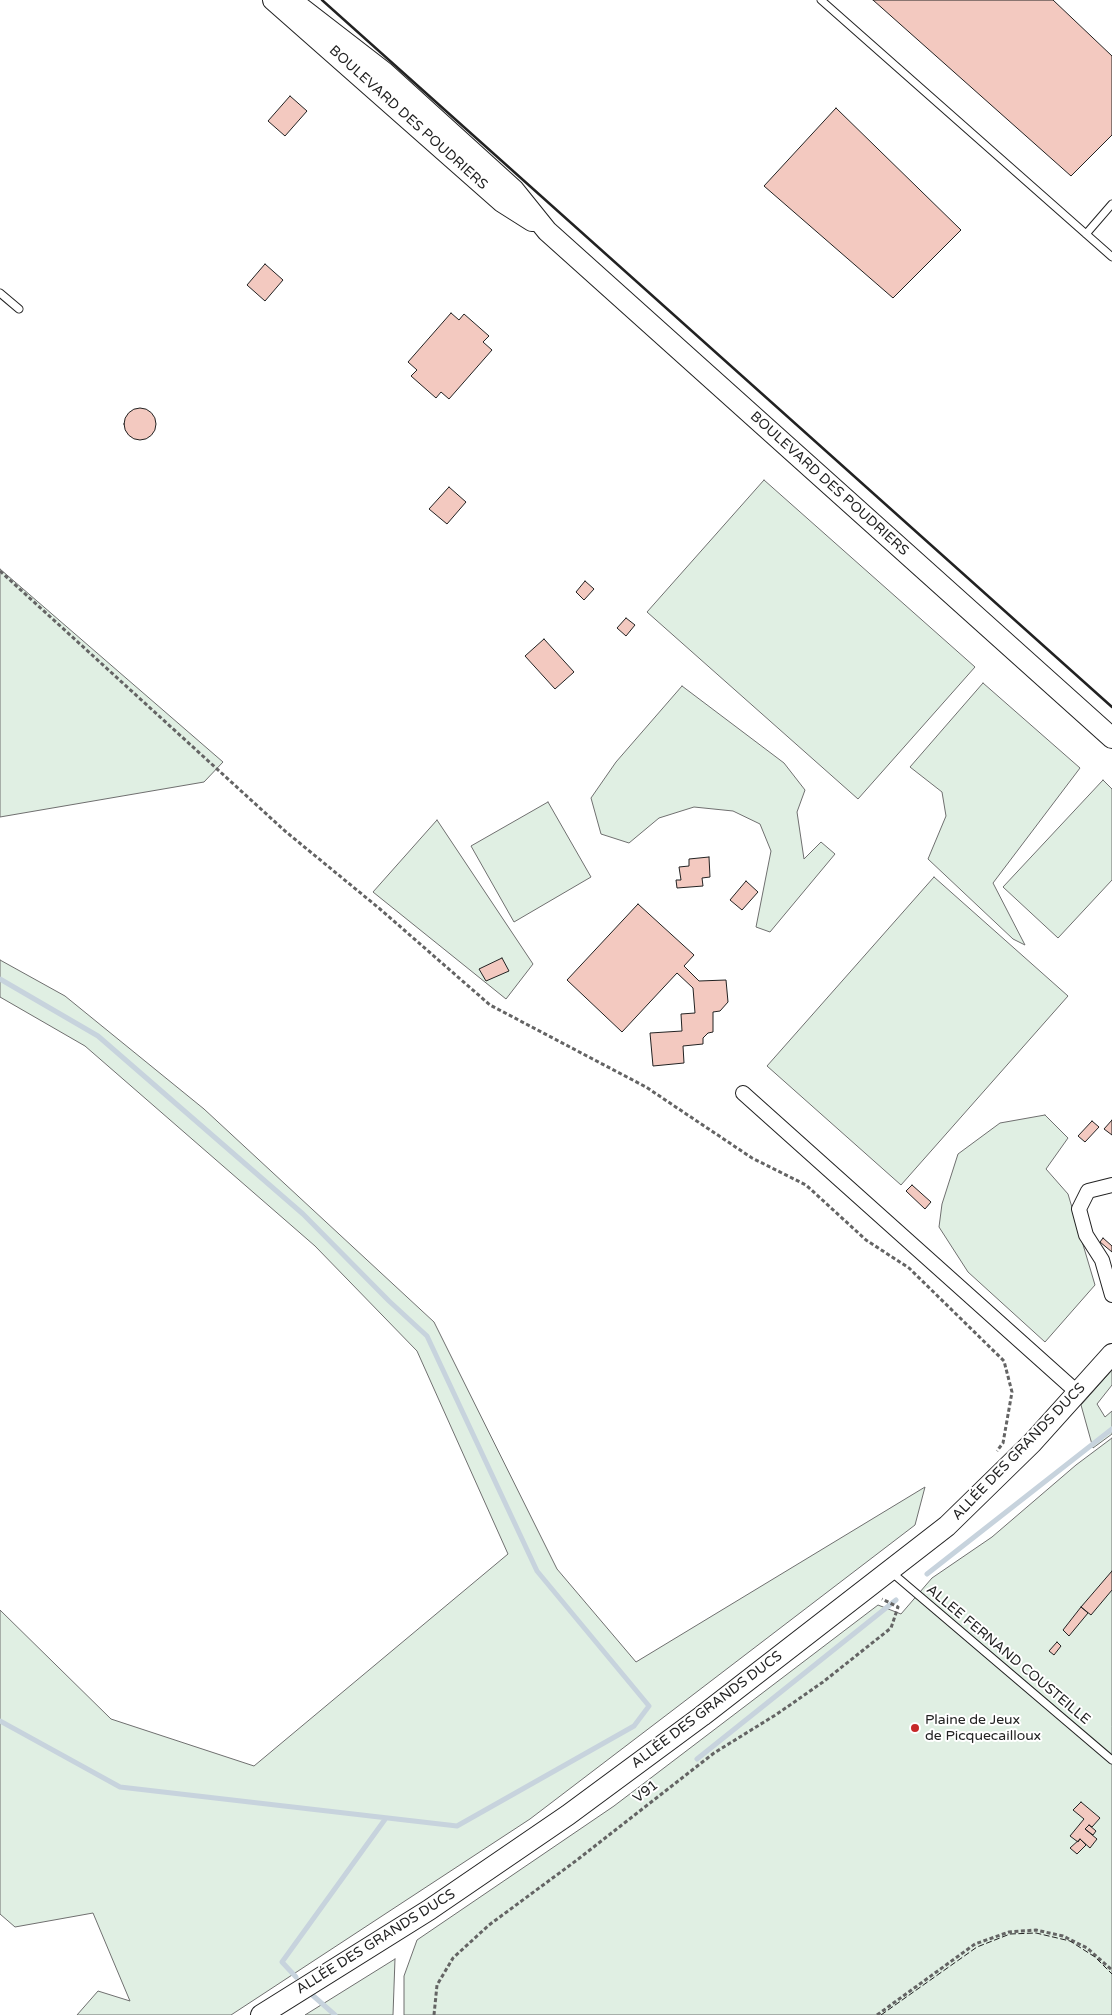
<!DOCTYPE html>
<meta charset="utf-8">
<style>
body{margin:0}
canvas{display:block;background:#fff}
</style>
<canvas width="1112" height="2015"></canvas>
<script>
const g = document.querySelector('canvas').getContext('2d');
g.lineJoin = 'round';
function paint(path, color) { g.fillStyle = color; g.fill(path, 'evenodd'); }
const toPath = rows => new Path2D(rows.map(r => 'M' + r).join(''));
function strokePath(path, color, width, dash) { g.strokeStyle = color; g.lineWidth = width; g.lineCap = dash ? 'butt' : 'round'; g.setLineDash(dash || []); g.stroke(path); }
function label(font, color, halo, rows, align = 'center') {
  g.font = font + ' "Varela Round",sans-serif'; g.lineWidth = 4; g.setLineDash([]); g.textBaseline = 'middle'; g.strokeStyle = halo; g.fillStyle = color; for (const [text, x, y, turn = 0] of rows) {
    g.save(); g.translate(x, y); g.rotate((+turn || 0) * Math.PI / 180); g.textAlign = isNaN(turn) ? turn : align; if (halo) g.strokeText(text, 0, 0); g.fillText(text, 0, 0); g.restore();
  }
}
const green = toPath([
 [764,480,975,667,858,799,647,612,764,480],
 [0,569,223,762,204,782,0,817,0,569],
 [983,683,1080,768,993,883,1025,945,1013,939,928,859,946,816,942,792,910,767,983,683],
 [682,686,784,763,805,790,797,812,804,859,821,842,835,854,770,932,756,927,771,851,760,824,733,811,694,807,659,818,629,843,601,834,591,798,616,762,682,686],
 [1103,780,1112,789,1112,880,1058,938,1003,887,1103,780],
 [548,802,591,877,514,922,471,846,548,802],
 [437,820,533,964,506,999,373,892,437,820],
 [934,877,1068,996,901,1185,767,1066,934,877],
 [0,960,65,996,204,1109,434,1322,557,1569,636,1662,925,1487,915,1525,677,1707,530,1819,231,2015,77,2015,98,1991,130,2001,93,1913,15,1927,0,1914,0,1610,111,1719,254,1766,508,1554,417,1351,315,1246,85,1046,0,997,0,960],
 [1045,1115,1068,1138,1046,1169,1068,1194,1095,1285,1045,1342,968,1272,939,1227,942,1204,958,1154,1000,1123,1045,1115],
 [1112,1370,1112,1385,1097,1404,1105,1417,1112,1411,1112,1434,1093,1448,1081,1405,1112,1370],
 [1112,1438,1112,2015,404,2015,404,1976,417,1940,614,1806,878,1605,901,1614,932,1578,992,1537,1076,1465,1112,1438],
 [395,1959,393,2015,305,2015,395,1959]
]);
const stream = toPath([
 [0,979,98,1036,303,1214,389,1301,427,1336,537,1571,649,1706,634,1726,457,1826,120,1787,0,1721],
 [927,1574,1112,1429],
 [697,1759,896,1600],
 [296,1977,282,1962,386,1818],
 [310,1993,335,2015]
]);
const building = toPath([
 [873,0,1053,0,1112,56,1112,135,1071,176,873,0],
 [290,96,307,111,285,136,268,121,290,96],
 [836,108,961,230,893,298,764,186,836,108],
 [265,264,283,280,265,301,247,285,265,264],
 [451,313,459,320,464,314,489,336,483,342,492,350,449,399,441,392,436,398,411,376,417,370,408,362,451,313],
 '124 424a16 16 0 1 1 32 0a16 16 0 1 1-32 0Z',
 [449,487,466,502,447,524,429,509,449,487],
 [585,581,594,589,584,600,576,592,585,581],
 [626,618,635,625,626,636,617,628,626,618],
 [544,639,574,672,555,689,525,656,544,639],
 [709,857,710,877,702,878,703,886,677,888,676,880,681,880,679,867,689,866,689,859,709,857],
 [746,881,758,892,742,910,730,900,746,881],
 [638,904,694,955,684,966,699,981,726,980,728,1002,720,1011,713,1012,713,1032,708,1033,703,1038,703,1044,683,1046,684,1063,653,1066,650,1033,682,1031,681,1014,695,1013,693,988,677,973,622,1032,567,980,638,904],
 [502,958,509,971,486,981,479,969,502,958],
 [1112,1120,1112,1135,1104,1129,1112,1120],
 [1092,1121,1099,1127,1085,1142,1078,1136,1092,1121],
 [912,1185,931,1202,925,1209,906,1191,912,1185],
 [1103,1238,1112,1246,1112,1252,1100,1242,1103,1238],
 [1112,1571,1112,1590,1091,1615,1081,1607,1112,1571],
 [1081,1607,1088,1613,1069,1636,1063,1630,1081,1607],
 [1057,1642,1061,1646,1054,1655,1049,1651,1057,1642],
 [1081,1802,1100,1818,1092,1827,1089,1825,1085,1829,1097,1839,1090,1848,1080,1839,1078,1842,1070,1836,1084,1819,1073,1810,1081,1802],
 [1089,1825,1096,1831,1093,1835,1085,1829,1089,1825],
 [1080,1839,1086,1845,1077,1854,1070,1848,1080,1839]
]);
const path = toPath([
 [0,571,285,831,380,909,490,1005,646,1087,752,1158,806,1185,866,1240,909,1268,1004,1361,1012,1392,1003,1443,997,1451],
 [434,2015,437,1985,453,1958,489,1925,577,1860,714,1753,777,1714,823,1682,891,1628,898,1607,882,1599],
 [877,2015,975,1944,1009,1932,1036,1930,1063,1936,1087,1948,1112,1970]
]);
const service = toPath([
 [821,0,1112,257],
 [1086,234,1112,204],
 [0,293,19,309],
 [890,1571,1112,1760]
]);
const minor = toPath([
 [743,1093,1078,1393],
 [1112,1185,1088,1191,1079,1209,1086,1235,1102,1260,1112,1295]
]);
const secondary = toPath([
 [273,0,502,202,532,221],
 [291,0,384,72,514,190,547,231,1112,738],
 [261,2015,429,1910,568,1815,702,1716,947,1526,1032,1443,1112,1354]
]);
const fence = toPath([
 [881,2015,977,1947,1010,1934,1036,1933,1070,1941,1095,1957,1112,1974]
]);
const wall = toPath([
 [322,0,1112,707]
]);
const markers = [
 [915,1728,5,"#c62828"]
];
const streetNames = [
 ["BOULEVARD DES POUDRIERS",408,118,42],
 ["BOULEVARD DES POUDRIERS",829,484,42],
 ["ALLÉE DES GRANDS DUCS",1019,1452,-46],
 ["ALLEE FERNAND COUSTEILLE",1008,1655,40],
 ["ALLÉE DES GRANDS DUCS",707,1710,-37],
 ["V91",646,1792,-38],
 ["ALLÉE DES GRANDS DUCS",376,1942,-32]
];
const poiNames = [
 ["Plaine de Jeux",925,1720],
 ["de Picquecailloux",925,1736]
];
paint(green, '#e0efe3');
strokePath(green, '#6f6f6f', 1);
strokePath(stream, '#c7d3dd', 5);
paint(building, '#f3c9c0');
strokePath(building, '#222', 1);
strokePath(service, '#222', 9);
strokePath(minor, '#222', 16);
strokePath(secondary, '#222', 22);
strokePath(path, '#646464', 3, [4, 2.5]);
strokePath(service, '#fff', 7);
strokePath(minor, '#fff', 14);
strokePath(secondary, '#fff', 20);
strokePath(fence, '#222', 1, [6, 2.5]);
strokePath(wall, '#222', 2.5);
for (const [x, y, r, color] of markers) { const dot = new Path2D(); dot.arc(x, y, r, 0, 2 * Math.PI); g.fillStyle = color; g.fill(dot); strokePath(dot, '#fff', 2); }
label('14px', '#222', '#fff', streetNames);
label('14px', '#222', '#fff', poiNames, 'left');
</script>
